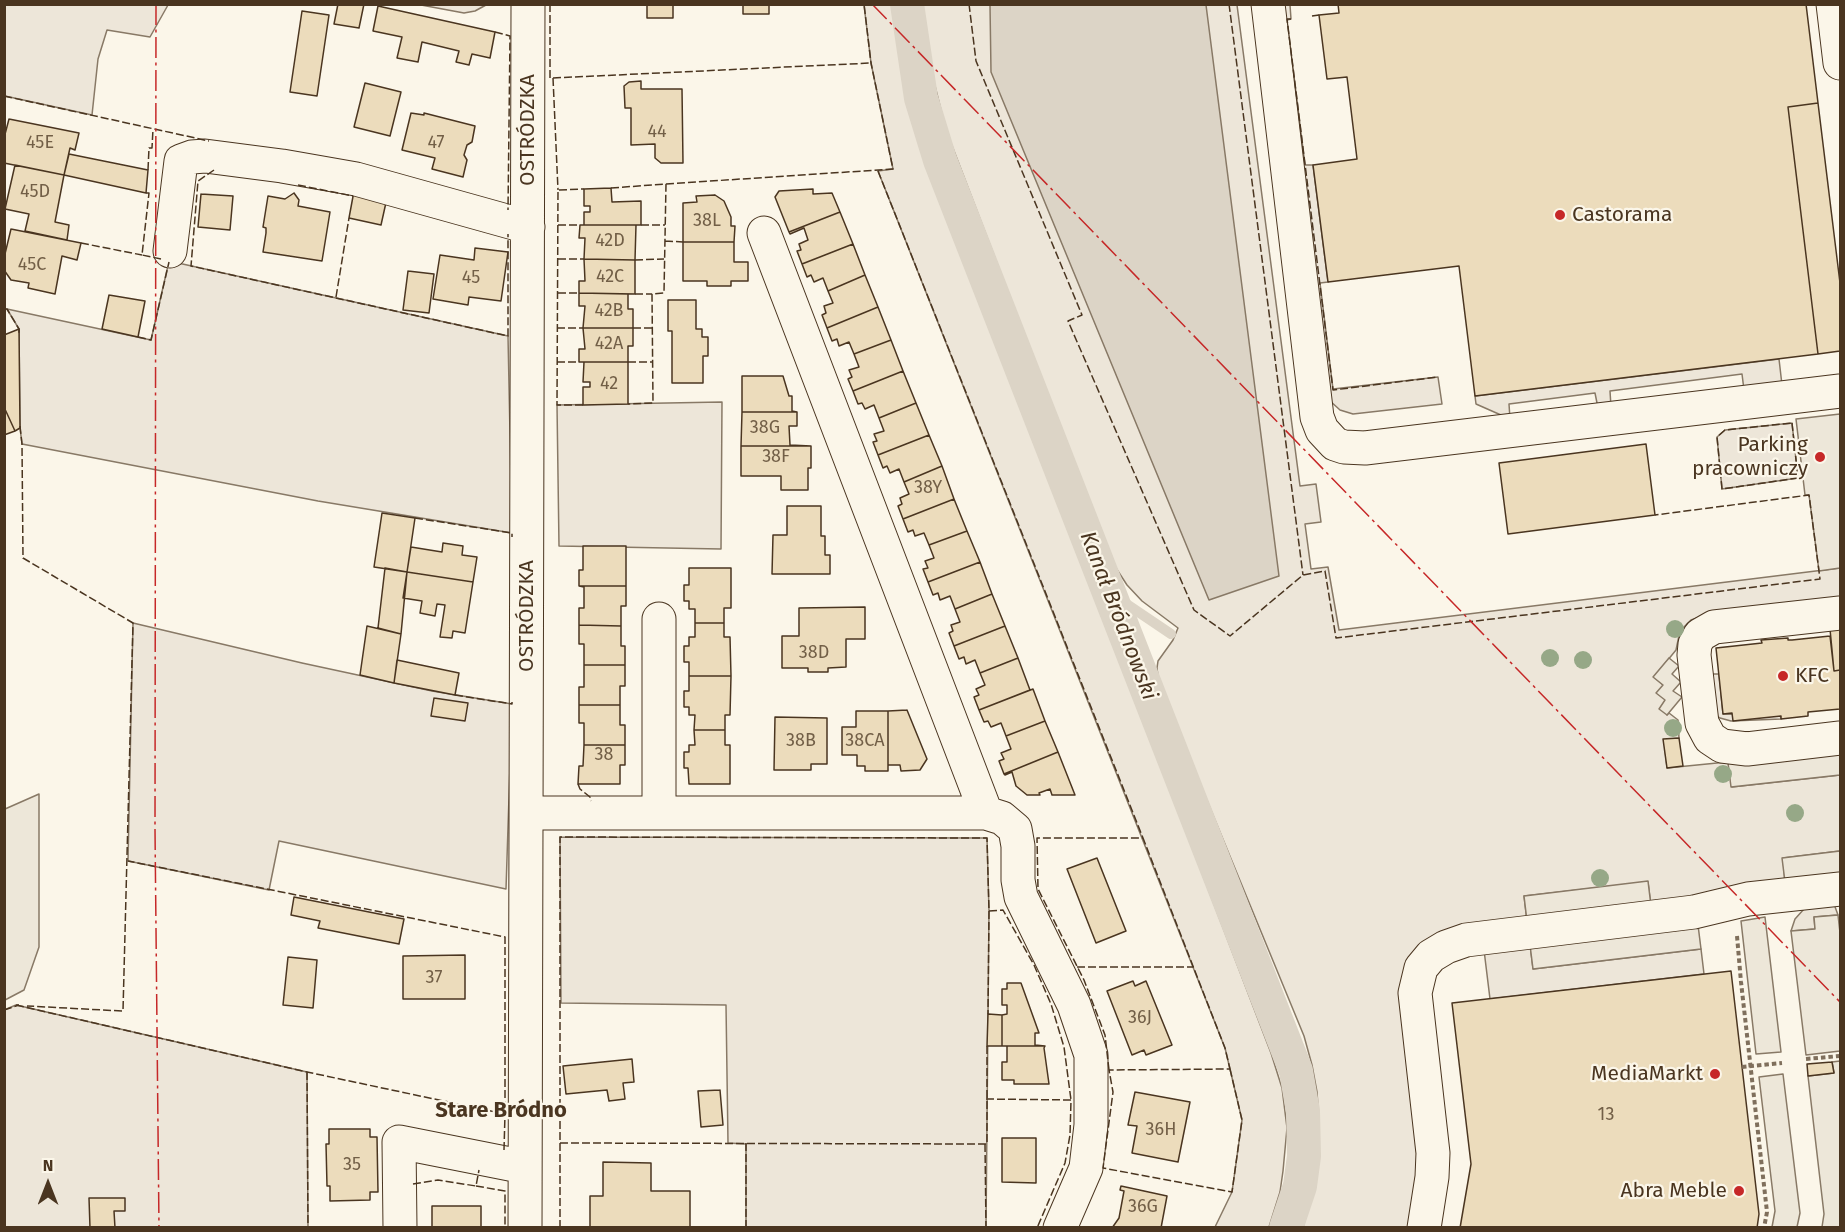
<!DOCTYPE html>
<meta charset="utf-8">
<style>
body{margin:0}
#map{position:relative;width:1845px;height:1232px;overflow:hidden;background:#fbf6e9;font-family:"Fira Sans",sans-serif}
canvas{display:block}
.frame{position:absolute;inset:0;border:6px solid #4a3520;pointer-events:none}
.north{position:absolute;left:18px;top:1154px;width:60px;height:60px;-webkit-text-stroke:4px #fbf6e9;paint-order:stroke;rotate:0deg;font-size:16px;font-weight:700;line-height:24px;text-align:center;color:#4a3520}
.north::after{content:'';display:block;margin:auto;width:21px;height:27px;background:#4a3520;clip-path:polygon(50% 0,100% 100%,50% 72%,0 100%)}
</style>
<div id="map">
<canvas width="1845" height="1232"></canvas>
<div class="frame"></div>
<div class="north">N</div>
</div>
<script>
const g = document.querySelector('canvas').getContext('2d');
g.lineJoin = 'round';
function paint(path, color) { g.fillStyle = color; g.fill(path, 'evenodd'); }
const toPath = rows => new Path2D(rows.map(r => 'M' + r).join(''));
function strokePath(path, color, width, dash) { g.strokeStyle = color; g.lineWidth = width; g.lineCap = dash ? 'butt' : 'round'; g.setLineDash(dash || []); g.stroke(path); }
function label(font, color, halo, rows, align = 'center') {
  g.font = font + ' "Fira Sans",sans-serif'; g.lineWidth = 4.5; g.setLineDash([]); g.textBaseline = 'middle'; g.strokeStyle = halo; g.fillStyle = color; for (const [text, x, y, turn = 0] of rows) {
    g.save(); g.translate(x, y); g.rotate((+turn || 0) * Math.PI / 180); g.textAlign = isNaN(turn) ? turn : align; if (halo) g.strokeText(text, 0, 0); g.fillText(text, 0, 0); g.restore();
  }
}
const green = toPath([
 [5,4,168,4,168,5,150,37,107,30,98,59,92,115,5,96,5,4],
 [421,5,486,5,475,11,464,13,421,5],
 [864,5,897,5,914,109,930,162,1271,1053,1282,1088,1287,1128,1283,1171,1280,1192,1269,1227,1215,1227,1232,1192,1242,1120,1225,1048,878,171,893,169,871,63,864,5],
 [920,5,1237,5,1300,486,1316,484,1321,522,1305,524,1311,569,1328,567,1339,630,1840,568,1840,601,1706,615,1691,620,1680,631,1676,650,1654,677,1663,685,1667,715,1669,713,1678,720,1679,738,1664,740,1667,768,1727,762,1729,764,1732,787,1840,775,1840,851,1783,858,1785,882,1651,906,1648,882,1524,896,1527,921,1430,942,1420,1154,1411,1227,1303,1227,1314,1189,1318,1156,1319,1122,1317,1092,1312,1065,1304,1036,1159,684,1157,668,1158,661,1173,640,1178,628,1142,601,1127,585,1114,565,1104,543,946,130,928,58,920,5],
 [1276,5,1290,5,1291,19,1287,20,1305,165,1313,165,1328,282,1320,283,1333,389,1438,377,1442,404,1353,414,1340,410,1329,400,1276,5],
 [169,261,508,336,512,533,318,501,22,444,20,428,19,329,7,309,151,340,169,261],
 [1779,359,1782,385,1744,390,1742,374,1610,391,1611,407,1598,408,1595,393,1509,404,1510,419,1476,404,1475,396,1779,359],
 [722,402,721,549,559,546,557,405,722,402],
 [1792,423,1798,478,1722,489,1717,437,1725,430,1792,423],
 [133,623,302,663,432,691,512,704,506,889,279,841,269,890,128,861,133,623],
 [1710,674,1719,674,1723,714,1781,716,1781,719,1731,721,1720,718,1717,716,1710,674],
 [560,837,987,838,989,911,986,1227,746,1227,746,1144,728,1143,726,1005,561,1003,560,837],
 [1834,904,1838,915,1814,917,1815,929,1791,931,1795,919,1804,909,1834,904],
 [1530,944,1533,969,1701,949,1704,974,1490,999,1484,950,1530,944],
 [16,1005,307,1072,308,1227,5,1227,4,1010,16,1005]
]);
const parking = toPath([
 [1840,414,1840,568,1819,571,1809,495,1805,495,1796,419,1840,414],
 [1669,658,1679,666,1672,674,1681,682,1673,691,1682,697,1667,715,1659,709,1665,700,1656,693,1663,685,1653,677,1669,658],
 [1840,750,1840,775,1731,787,1728,763,1840,750],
 [39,794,39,947,24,990,5,1000,5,809,39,794],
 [1840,851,1840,876,1785,882,1782,858,1840,851],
 [1648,881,1651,906,1527,921,1524,896,1648,881],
 [1838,915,1840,933,1840,1051,1806,1055,1791,931,1815,929,1814,917,1838,915],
 [1765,917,1781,1052,1756,1054,1741,921,1765,917],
 [1698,925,1701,949,1533,969,1530,945,1698,925],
 [1840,1061,1840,1227,1822,1227,1824,1214,1808,1076,1834,1073,1832,1062,1840,1061],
 [1783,1074,1800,1213,1797,1227,1772,1227,1775,1211,1759,1077,1783,1074]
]);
const water = toPath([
 [990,5,1206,5,1279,576,1209,600,991,72,990,5]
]);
const stream = toPath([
 [1102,574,1114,592,1128,605,1171,634]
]);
const canal = toPath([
 [907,4,921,98,940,160,1296,1071,1303,1111,1304,1156,1300,1186,1286,1228]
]);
const building = toPath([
 [338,4,364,4,359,28,334,24,338,4],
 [647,4,673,4,673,18,647,18,647,4],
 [743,4,769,4,769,14,743,14,743,4],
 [1338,4,1806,4,1818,103,1788,107,1818,354,1475,396,1459,266,1328,282,1313,165,1357,159,1347,77,1327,79,1319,15,1339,13,1338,4],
 [378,6,495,32,490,58,472,54,469,65,456,62,459,51,422,42,418,62,397,58,402,37,373,31,378,6],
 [302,11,329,15,317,96,290,92,302,11],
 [641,81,641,89,682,89,683,163,661,163,655,158,655,144,631,145,631,108,625,108,624,86,629,82,641,81],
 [365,83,401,92,390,136,354,127,365,83],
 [1818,103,1840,283,1840,351,1818,354,1788,107,1818,103],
 [411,113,424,115,424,113,475,126,472,142,467,145,464,155,467,160,463,177,432,169,435,158,402,150,411,113],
 [9,119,79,133,75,150,70,148,64,175,4,163,4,138,9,119],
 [69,154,148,170,146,193,64,175,69,154],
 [15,165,64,175,55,222,69,225,67,240,25,231,29,214,5,209,15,165],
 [611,188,612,202,641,201,641,225,584,225,584,212,590,212,590,206,584,206,584,189,611,188],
 [813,189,813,194,832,193,840,212,789,232,775,197,779,191,813,189],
 [354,191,387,198,381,225,349,218,354,191],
 [294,193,299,200,298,206,330,212,322,261,263,252,266,233,266,228,263,227,268,196,285,199,294,193],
 [201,194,233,196,230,230,198,227,201,194],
 [715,195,724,201,731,217,731,226,735,226,734,242,683,242,683,203,697,202,696,196,715,195],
 [840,212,853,244,802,264,797,251,801,250,799,244,808,240,804,228,790,234,789,232,840,212],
 [580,225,636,225,635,260,584,259,585,238,579,238,580,225],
 [11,229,81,243,77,260,62,256,55,294,28,288,29,283,11,280,4,270,4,258,11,229],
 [683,242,734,242,734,262,748,262,748,281,731,281,731,286,707,286,707,281,683,281,683,242],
 [853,244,865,275,828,291,823,278,814,282,811,275,807,277,802,264,853,244],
 [475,248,508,252,501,301,469,297,468,305,433,299,440,255,474,260,475,248],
 [584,259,635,260,635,294,579,293,579,281,585,281,584,259],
 [408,271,434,274,429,313,403,310,408,271],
 [865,275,878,307,827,328,822,315,826,313,824,306,833,303,828,291,865,275],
 [579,293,628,294,628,309,633,309,633,328,583,328,585,306,579,306,579,293],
 [109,295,145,301,138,337,102,329,109,295],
 [668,300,696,300,696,329,702,329,702,337,708,337,708,356,703,356,703,383,672,383,672,331,668,331,668,300],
 [878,307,891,340,854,354,849,342,839,346,837,339,832,341,827,328,878,307],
 [583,328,633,328,633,346,628,346,628,362,579,362,579,349,585,349,583,328],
 [19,329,20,428,15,431,4,407,4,335,19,329],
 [891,340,903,371,853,391,848,379,852,377,849,370,859,367,854,354,891,340],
 [584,362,628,362,628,404,583,405,583,387,590,387,590,382,583,382,584,362],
 [903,371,916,403,879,418,874,405,865,409,862,403,858,404,853,391,903,371],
 [742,376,783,376,789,396,792,396,792,411,797,412,742,412,742,376],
 [916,403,929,435,878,455,873,442,877,441,874,434,884,431,879,418,916,403],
 [4,407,15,431,4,435,4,407],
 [742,412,797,412,797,426,789,426,790,445,811,446,741,446,742,412],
 [929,435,942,466,904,482,899,469,890,473,887,466,883,468,878,455,929,435],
 [1646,444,1655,515,1508,534,1499,463,1646,444],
 [741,446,811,446,811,468,808,468,808,490,781,490,781,476,741,476,741,446],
 [942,466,954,499,903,519,898,506,902,504,900,498,909,494,904,482,942,466],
 [954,499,967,531,929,545,924,533,915,536,913,530,908,532,903,519,954,499],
 [787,506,821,506,821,536,825,536,825,555,830,555,830,574,772,574,773,535,787,535,787,506],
 [382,513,415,518,407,572,374,567,382,513],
 [967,531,980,562,928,582,923,569,928,568,925,561,934,558,929,545,967,531],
 [443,543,463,546,462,555,477,557,473,582,407,572,411,547,442,552,443,543],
 [583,546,626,546,626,586,579,586,579,570,583,570,583,546],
 [980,562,992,594,955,609,950,596,940,600,938,593,933,595,928,582,980,562],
 [385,568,407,572,401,634,378,628,385,568],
 [689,568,731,568,731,608,724,608,724,623,695,623,695,609,689,609,689,601,684,601,684,585,689,585,689,568],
 [407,572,473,582,465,633,453,631,452,638,440,637,445,605,437,604,435,616,420,613,422,601,403,598,407,572],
 [579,586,626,586,626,606,621,606,621,626,579,625,579,608,584,608,584,587,579,586],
 [992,594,1005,626,954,646,949,633,953,631,951,625,960,622,955,609,992,594],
 [865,607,865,639,846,639,846,667,828,668,828,672,808,672,808,668,782,668,782,636,799,636,799,608,865,607],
 [695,623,724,623,724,637,730,637,731,676,689,676,689,662,684,662,684,646,689,646,689,637,695,637,695,623],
 [579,625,621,626,621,646,625,646,625,665,584,665,584,644,579,644,579,625],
 [367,626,401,634,394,683,360,675,367,626],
 [1005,626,1018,658,980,673,975,660,966,664,964,657,959,659,954,646,1005,626],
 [1840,628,1840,670,1834,671,1830,629,1840,628],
 [1830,636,1834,671,1840,670,1840,709,1808,712,1808,716,1781,719,1781,716,1733,721,1732,713,1723,714,1716,648,1762,643,1761,640,1788,638,1788,640,1792,640,1830,636],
 [1018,658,1030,690,979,710,974,697,979,695,976,689,985,685,980,673,1018,658],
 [397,660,459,673,455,695,394,683,397,660],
 [584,665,625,665,625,686,620,686,620,705,579,705,579,687,584,687,584,665],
 [689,676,731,676,730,715,725,715,725,730,694,730,695,715,689,715,689,707,684,707,684,691,689,691,689,676],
 [1033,689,1045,721,1006,736,1001,723,991,727,988,721,984,722,979,710,1033,689],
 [434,698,468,703,465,721,431,716,434,698],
 [579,705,620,705,620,725,625,725,625,745,584,745,584,723,579,723,579,705],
 [907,710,927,759,920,770,901,771,900,765,888,765,888,711,907,710],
 [856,711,888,711,888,771,865,771,865,766,857,766,857,755,842,755,842,727,856,727,856,711],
 [775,717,827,718,827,764,811,764,811,770,774,770,775,717],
 [1045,721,1058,752,1004,774,999,761,1004,759,1001,753,1011,749,1006,736,1045,721],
 [694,730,725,730,725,745,730,745,730,784,689,784,688,768,684,768,684,752,689,752,689,745,695,745,694,730],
 [1679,738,1683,766,1667,768,1663,739,1679,738],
 [584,745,625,745,625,765,620,765,620,784,578,784,579,766,583,766,584,745],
 [1058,752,1075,795,1052,795,1050,789,1039,793,1040,795,1027,795,1016,786,1012,772,1005,775,1004,774,1058,752],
 [1097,858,1126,931,1096,943,1067,869,1097,858],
 [294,897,404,919,399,944,318,928,320,921,291,915,294,897],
 [465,955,465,999,403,999,403,956,465,955],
 [288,957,317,960,313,1008,283,1005,288,957],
 [1731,971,1759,1214,1757,1228,1460,1228,1471,1164,1452,1003,1731,971],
 [1133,981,1135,986,1146,981,1172,1045,1146,1055,1144,1050,1132,1055,1107,991,1133,981],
 [1007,983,1021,983,1039,1033,1035,1033,1035,1045,1045,1046,1002,1046,1002,1015,1007,1014,1007,1005,1002,1005,1002,989,1007,989,1007,983],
 [988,1014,1002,1015,1002,1046,987,1046,988,1014],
 [1007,1046,1045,1046,1044,1048,1049,1084,1014,1084,1014,1080,1002,1080,1002,1062,1007,1062,1007,1046],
 [632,1059,634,1082,623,1083,625,1099,609,1101,607,1090,566,1094,563,1066,632,1059],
 [1832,1062,1834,1073,1808,1076,1807,1064,1832,1062],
 [720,1090,723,1125,701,1127,698,1091,720,1090],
 [1135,1092,1190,1102,1178,1162,1132,1153,1137,1126,1128,1125,1135,1092],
 [329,1129,370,1129,370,1137,377,1137,378,1192,370,1192,370,1200,330,1201,330,1186,327,1186,326,1144,329,1144,329,1129],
 [1002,1138,1036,1138,1036,1183,1002,1182,1002,1138],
 [603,1162,651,1163,651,1191,690,1191,690,1228,590,1228,590,1196,603,1196,603,1162],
 [1121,1186,1167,1196,1161,1228,1112,1228,1119,1218,1124,1191,1120,1190,1121,1186],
 [89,1198,125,1198,125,1211,114,1211,115,1228,90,1228,89,1198],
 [432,1206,481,1206,481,1228,432,1228,432,1206]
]);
const path = toPath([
 [1737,936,1741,982,1767,1212,1764,1228],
 [1806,1059,1840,1056],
 [1742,1067,1782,1063]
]);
const minor = toPath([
 [1268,4,1317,417,1322,430,1335,444,1344,447,1365,448,1840,391],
 [1833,4,1840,63],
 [764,233,986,813,1002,818,1015,829,1018,846,1018,880,1021,897,1074,1005,1091,1055,1091,1125,1086,1168,1060,1228],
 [170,251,181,161,192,157,205,156,282,166,356,179,528,227],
 [1840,613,1714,627,1700,635,1695,644,1694,655,1702,723,1710,738,1722,746,1747,749,1840,738],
 [659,619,659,813],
 [527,813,986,813],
 [400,1228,399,1142,525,1167],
 [525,1228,528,4],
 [1424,1228,1432,1177,1433,1153,1415,993,1421,968,1431,956,1446,947,1466,940,1694,912,1748,899,1840,889]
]);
const fence = toPath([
 [550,4,550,78,553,78,558,190],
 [969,4,976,61,1082,315,1068,321,1194,610,1230,636,1303,575,1325,571,1336,638,1820,579,1809,495,1655,515],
 [1229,4,1303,575],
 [1312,16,1319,15],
 [1291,19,1287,19,1333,390,1438,377],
 [495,32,510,36,508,210],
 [553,78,871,63],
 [4,96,209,141],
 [148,170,149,148,152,148,153,129],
 [214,170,198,181,191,266,508,336,508,234],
 [878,171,1143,838],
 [666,184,893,169,871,63,864,4],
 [298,185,353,196],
 [611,188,666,184,664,293,652,294,653,403,628,404],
 [146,193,149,193,142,255,161,259],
 [558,225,580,225],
 [641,225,665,225],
 [665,241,683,242],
 [81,243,142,255],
 [558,259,584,259],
 [635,260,664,259],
 [558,293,579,293],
 [635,294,652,294],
 [336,297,349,218],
 [4,309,7,309,19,329,19,333],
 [557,328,583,328],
 [633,328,653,328],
 [138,337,151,340,169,262],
 [557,362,579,362],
 [628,362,653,362],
 [583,405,557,405,558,190,584,189],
 [1792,423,1798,478,1722,489,1717,437,1725,430,1792,423],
 [20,426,22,444,23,558,133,623,123,1011,27,1006],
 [415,518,512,533,512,537],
 [455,695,512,704,512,702],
 [578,784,580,789,590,797,591,801],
 [989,911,1003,910,1034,965,1051,1004,1064,1047,1071,1100],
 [1077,967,1194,967],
 [16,1005,307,1072,505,1114,505,937,128,861],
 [4,1010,19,1005],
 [987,1046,987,1144,560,1143,560,837,987,838,989,911,988,1014],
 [1230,1069,1242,1120,1232,1192,1103,1168,1113,1092,1109,1070,1230,1069],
 [1109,1070,1105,1035,1084,980,1038,889,1037,838,1143,838,1225,1048,1230,1069],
 [307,1072,308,1228],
 [986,1099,1071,1100,1070,1135,1065,1163,1037,1228],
 [746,1143,746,1228],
 [985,1144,986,1228],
 [504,1150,505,1114],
 [413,1184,438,1180,476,1186,479,1170],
 [476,1186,505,1191,505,1228],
 [560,1228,560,1143,562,1143]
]);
const power = toPath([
 [156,4,155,829,159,1228],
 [872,4,1840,1002]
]);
const trees = [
 [1675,629],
 [1550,658],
 [1583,660],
 [1673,728],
 [1723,774],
 [1795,813],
 [1600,878]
];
const markers = [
 [1560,215,6,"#c62828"],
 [1820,457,6,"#c62828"],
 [1783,676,6,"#c62828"],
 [1715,1074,6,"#c62828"],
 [1739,1191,6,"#c62828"]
];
const numberNames = [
 ["44",657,132],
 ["45E",40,143],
 ["47",436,143],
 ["45D",35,192],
 ["38L",707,221],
 ["42D",610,241],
 ["45C",32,265],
 ["42C",610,277],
 ["45",471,278],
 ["42B",609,311],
 ["42A",609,344],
 ["42",609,384],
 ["38G",765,428],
 ["38F",776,457],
 ["38Y",928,488],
 ["38D",814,653],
 ["38B",801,741],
 ["38CA",865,741],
 ["38",604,755],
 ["37",434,978],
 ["36J",1140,1018],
 ["13",1606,1115],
 ["36H",1161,1130],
 ["35",352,1165],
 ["36G",1143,1207]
];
const streetNames = [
 ["OSTRÓDZKA",528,130,-90],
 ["OSTRÓDZKA",527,616,-90]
];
const poiNames = [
 ["Castorama",1572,215,"left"],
 ["Parking",1808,445],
 ["pracowniczy",1808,469],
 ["KFC",1795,676,"left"],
 ["MediaMarkt",1703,1074],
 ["Abra Meble",1727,1191]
];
const waterNames = [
 ["Kanał Bródnowski",1118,616,69]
];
const neighbourhoodNames = [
 ["Stare Bródno",501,1111]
];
paint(green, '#ede6d9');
strokePath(green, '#887966', 1.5);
paint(parking, '#ede7d9');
strokePath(parking, '#887966', 1.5);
paint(water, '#dcd4c6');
strokePath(water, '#887966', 1.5);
strokePath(stream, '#dcd4c6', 10);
strokePath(canal, '#dcd4c6', 34);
paint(building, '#ecdcbc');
strokePath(building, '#4a3520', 1.5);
strokePath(minor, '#4a3520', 35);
strokePath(path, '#7f6f5c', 4, [4.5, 3]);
strokePath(minor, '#fbf6e9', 33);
strokePath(fence, '#4a3520', 1.5, [8, 3]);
strokePath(power, '#c62828', 1.5, [21, 4.5, 3, 4.5]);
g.fillStyle = '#96a887';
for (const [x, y] of trees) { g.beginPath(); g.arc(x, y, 9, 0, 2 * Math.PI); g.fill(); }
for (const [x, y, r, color] of markers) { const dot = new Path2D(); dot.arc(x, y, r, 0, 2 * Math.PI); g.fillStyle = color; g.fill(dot); strokePath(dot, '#fbf6e9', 2); }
label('18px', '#725f47', null, numberNames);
label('21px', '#4a3520', '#fbf6e9', streetNames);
label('21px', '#4a3520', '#fbf6e9', poiNames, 'right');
label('italic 22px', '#4a3520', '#fbf6e9', waterNames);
label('bold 22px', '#4a3520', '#fbf6e9', neighbourhoodNames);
</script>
